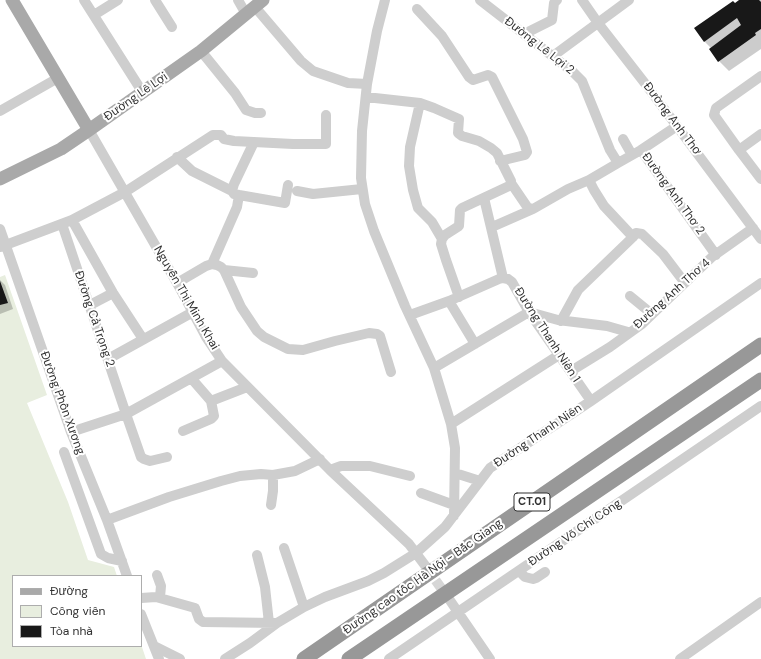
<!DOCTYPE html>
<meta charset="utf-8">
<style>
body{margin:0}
#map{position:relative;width:761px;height:659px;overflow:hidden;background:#fff;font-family:"DM Sans",sans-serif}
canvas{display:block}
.legend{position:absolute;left:12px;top:575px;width:130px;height:72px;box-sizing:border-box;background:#fff;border:1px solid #adadad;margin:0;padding:5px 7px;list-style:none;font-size:12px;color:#313131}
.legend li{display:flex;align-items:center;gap:8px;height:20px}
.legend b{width:20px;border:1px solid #adadad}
</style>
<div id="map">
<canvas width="761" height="659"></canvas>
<ul class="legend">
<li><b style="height:5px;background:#a9a9a9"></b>Đường</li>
<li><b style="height:11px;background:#e8eedf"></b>Công viên</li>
<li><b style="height:11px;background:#181818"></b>Tòa nhà</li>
</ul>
</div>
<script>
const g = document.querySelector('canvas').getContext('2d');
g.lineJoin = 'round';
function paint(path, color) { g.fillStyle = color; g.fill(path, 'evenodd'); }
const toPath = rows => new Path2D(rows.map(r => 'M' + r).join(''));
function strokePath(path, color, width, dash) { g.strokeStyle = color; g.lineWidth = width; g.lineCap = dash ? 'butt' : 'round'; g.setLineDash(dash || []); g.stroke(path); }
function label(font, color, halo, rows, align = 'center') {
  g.font = font + ' "DM Sans",sans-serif'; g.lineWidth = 4; g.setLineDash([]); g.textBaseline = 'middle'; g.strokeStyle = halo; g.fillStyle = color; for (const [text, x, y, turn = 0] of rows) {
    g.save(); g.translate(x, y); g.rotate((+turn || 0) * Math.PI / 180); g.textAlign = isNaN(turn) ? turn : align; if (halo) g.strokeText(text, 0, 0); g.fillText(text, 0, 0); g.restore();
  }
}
const green = toPath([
 [5,275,47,395,27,403,68,502,88,560,114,567,117,576,13,576,13,646,141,646,141,644,146,659,0,659,0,277]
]);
const shadow = toPath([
 [741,0,761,0,761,49,729,71,719,61,711,48,705,42,696,28],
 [0,280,5,285,13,309,0,314]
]);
const building = toPath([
 [739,0,759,0,761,2,761,29,755,33,756,35,718,62,709,49,741,25,737,18,704,42,694,28,733,1,735,3],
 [0,281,8,303,0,305]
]);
const minorTunnel = toPath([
 [427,568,448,598]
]);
const minor = toPath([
 [84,0,143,93],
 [155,0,172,27],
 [238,0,246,14],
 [385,0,377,31,367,84,362,131,361,178,365,204,374,231,405,306,434,368,451,424,455,448,454,516],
 [480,0,573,72,582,81,610,150,618,163,641,150],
 [582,0,598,23,647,86,761,239],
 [255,7,301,61,313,71,348,83,367,84],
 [417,9,442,36,469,77,473,80,488,75,492,77,523,139,527,152,525,155,500,161],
 [94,15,118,0],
 [524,34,552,20,554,3,557,0],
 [201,51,235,93,246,110,255,113,261,113],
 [553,56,629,0],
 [761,76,716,108,714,115,739,150,761,179],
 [366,97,420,103,434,108,459,119,458,133,462,136,479,141,491,148,497,153,511,181,511,185,509,186,462,208,460,210,459,226,445,235,442,239,441,244,446,260,459,297],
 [420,103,410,147,409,166,413,190,418,208,432,222,442,239],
 [0,111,58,78],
 [677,126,641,150,716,255],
 [89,130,177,283,206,337,222,361,330,470,409,544,427,568],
 [623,139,632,155],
 [739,150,761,134],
 [177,157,192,171,232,191],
 [618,163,589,180,594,190,604,206,633,237,636,233,642,234,663,254,685,283],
 [511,183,528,208,533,209,568,189,589,180],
 [297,191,313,194,362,189],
 [239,195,285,203,288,185],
 [484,198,503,278],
 [72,220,113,293,143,339],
 [62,224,126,414,141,457,144,459,150,461,167,457],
 [492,227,533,209],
 [0,229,71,432,107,520,127,576],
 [0,247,72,220,125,192,213,135,221,135,224,139,234,141,293,144,326,144,326,115],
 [212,264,237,207,239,195,234,194,232,191,234,184,254,142],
 [224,270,253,273],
 [177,283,206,266,212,264,217,265,221,267,224,270,241,307,257,331,264,337,288,349,303,350,335,341,369,333,377,334,380,336,391,372],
 [630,296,652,314],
 [449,301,475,344],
 [90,305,113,293],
 [410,315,449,301,499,279,503,278,508,279,512,282,529,312,591,401],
 [561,321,578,290,633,237],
 [108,359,193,312],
 [434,368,529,312,558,320,607,326,628,332],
 [571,371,610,347,642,324,712,257,753,228],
 [211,401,247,387],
 [451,424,559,355],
 [183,431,211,419,214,416,211,401,191,378],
 [71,432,126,414,222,361],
 [64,452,101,554,108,558,122,561],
 [330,470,341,466,370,466,410,476],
 [455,473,480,481],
 [421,493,454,505],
 [271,505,273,491,273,475],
 [107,520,169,497,221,481,240,476,261,474,273,475,295,471,320,459],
 [284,548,304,607],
 [257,555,265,587,269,623],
 [519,571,525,577,533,579,536,578,545,572],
 [157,575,161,586,160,597],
 [141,598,156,597,195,608,199,619,203,622,277,623],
 [449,599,490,659],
 [141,614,159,659],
 [154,646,180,659],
 [225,659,250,643,277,623,304,607,325,597,368,581,384,573,416,553,445,527,490,468,591,401,761,283],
 [389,659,761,406],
 [680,659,761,602]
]);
const major = toPath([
 [12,0,89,130],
 [0,179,61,149,89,130,201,51,263,0]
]);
const highway = toPath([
 [304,659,761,345],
 [349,659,761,380]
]);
const shields = [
 [532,502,36]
];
const shieldNames = [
 ["CT.01",532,502]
];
const streetNames = [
 ["Đường Lê Lợi 2",539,46,38],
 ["Đường Lê Lợi",136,97,-35],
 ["Đường Anh Thơ",672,119,53],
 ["Đường Anh Thơ 2",673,194,54],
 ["Đường Anh Thơ 4",672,294,-42],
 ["Nguyễn Thị Minh Khai",186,298,60],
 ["Đường Cả Trọng 2",94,319,71],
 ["Đường Thanh Niên 1",547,335,57],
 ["Đường Phồn Xương",62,403,70],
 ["Đường Thanh Niên",538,436,-34],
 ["Đường Võ Chí Công",575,533,-34],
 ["Đường cao tốc Hà Nội - Bắc Giang",423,577,-35]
];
paint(green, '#e8eedf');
paint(shadow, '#0003');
paint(building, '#181818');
strokePath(minorTunnel, '#d6d6d6', 10, [10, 5]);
strokePath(minor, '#cecece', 10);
strokePath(major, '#a9a9a9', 13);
strokePath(highway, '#989898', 15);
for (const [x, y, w] of shields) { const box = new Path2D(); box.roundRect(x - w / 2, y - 9, w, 18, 3); g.fillStyle = '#fff'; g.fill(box); strokePath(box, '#313131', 1); }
label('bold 11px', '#313131', null, shieldNames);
label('12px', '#313131', '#fff', streetNames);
</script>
